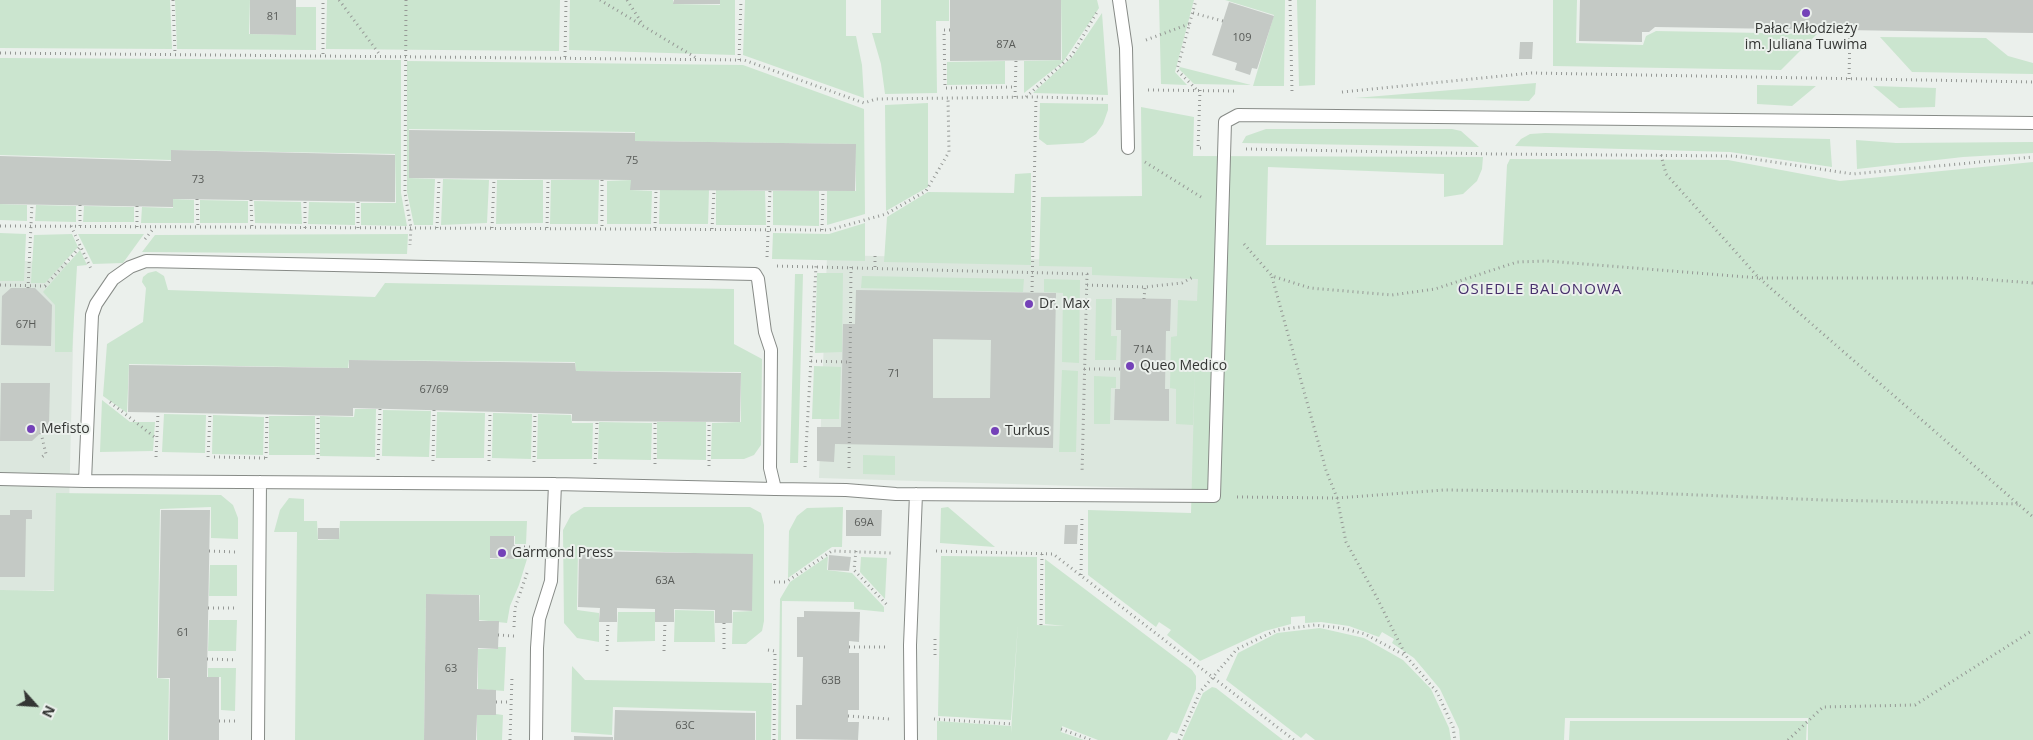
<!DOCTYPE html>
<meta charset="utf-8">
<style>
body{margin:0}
#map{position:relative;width:2033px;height:740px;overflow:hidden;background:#ebf0ec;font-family:"Open Sans",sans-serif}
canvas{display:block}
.north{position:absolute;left:10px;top:680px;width:50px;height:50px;-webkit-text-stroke:4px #ebf0ec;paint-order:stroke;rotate:116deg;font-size:14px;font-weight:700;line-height:20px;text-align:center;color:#343634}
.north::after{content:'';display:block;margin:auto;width:18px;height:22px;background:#343634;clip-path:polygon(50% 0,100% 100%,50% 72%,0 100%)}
</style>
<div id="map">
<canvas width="2033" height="740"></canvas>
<div class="north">N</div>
</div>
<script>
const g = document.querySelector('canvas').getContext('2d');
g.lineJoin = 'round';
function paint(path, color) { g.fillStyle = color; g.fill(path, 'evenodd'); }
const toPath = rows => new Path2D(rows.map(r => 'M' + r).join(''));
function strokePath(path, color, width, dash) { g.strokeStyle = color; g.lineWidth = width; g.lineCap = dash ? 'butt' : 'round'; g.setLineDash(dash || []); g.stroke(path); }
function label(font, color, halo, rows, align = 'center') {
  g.font = font + ' "Open Sans",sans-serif'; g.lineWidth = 4; g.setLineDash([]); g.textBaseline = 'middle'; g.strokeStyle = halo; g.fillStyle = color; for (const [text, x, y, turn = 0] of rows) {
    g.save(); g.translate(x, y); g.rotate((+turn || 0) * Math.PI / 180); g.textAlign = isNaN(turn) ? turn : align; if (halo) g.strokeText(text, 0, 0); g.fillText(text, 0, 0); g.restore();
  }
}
const built = toPath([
 [827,255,1213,263,1205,490,819,478],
 [0,260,75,263,67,590,0,591]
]);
const green = toPath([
 [0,0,170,0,172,49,0,48],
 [175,0,250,0,249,34,296,35,296,7,316,7,316,50,177,49],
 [327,0,560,0,559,51,326,49],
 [570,0,673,0,674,4,720,5,720,0,735,0,735,55,569,50],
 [745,0,846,0,846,36,856,36,862,65,864,98,743,55],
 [881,0,949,0,949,21,936,21,937,93,885,94,881,64,872,33,881,33],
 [1061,0,1097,0,1099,8,1063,62,1024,93,1024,61,1062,60],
 [1159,0,1194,0,1175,72,1187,85,1161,84],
 [1225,0,1285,0,1284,86,1253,86,1274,15],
 [1297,0,1316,0,1315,85,1299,86],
 [1553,0,1577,0,1576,43,1643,45,1646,36,1656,31,1817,34,1781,70,1553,66],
 [1102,13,1108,95,1033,93,1073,56],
 [1880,37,1986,38,2008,56,2033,63,2033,74,1912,72],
 [0,58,401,60,401,193,407,226,361,225,361,203,396,203,395,154,172,150,171,160,0,155],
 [407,61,743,65,864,109,865,214,827,225,827,191,856,191,855,144,635,141,635,132,409,129,409,178,435,179,433,225,414,225,407,192],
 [1005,61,1005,84,947,85,947,62],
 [1180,67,1251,85,1194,84,1179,69],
 [1536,83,1535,94,1529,101,1355,98],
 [1757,85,1816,86,1792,106,1757,104],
 [1873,86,1936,88,1935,107,1899,108],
 [928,103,928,187,886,211,885,105],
 [1040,103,1108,104,1108,110,1103,124,1096,134,1083,143,1047,145,1039,139],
 [1141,107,1194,117,1193,156,1483,157,1482,169,1477,181,1463,194,1444,197,1444,174,1268,167,1266,245,1503,245,1507,165,1510,159,1728,160,1840,181,2033,162,2033,740,1808,740,1808,718,1565,718,1564,740,1460,740,1459,729,1440,689,1414,658,1392,643,1394,639,1382,632,1379,637,1349,626,1321,622,1305,623,1305,616,1291,617,1291,624,1265,631,1200,661,1167,635,1171,630,1159,622,1156,627,1088,575,1088,510,1191,513,1195,365,1193,425,1176,424,1176,389,1170,388,1171,337,1177,336,1178,300,1197,301,1198,279,1092,275,1092,267,1039,266,1041,197,1142,196],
 [1266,129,1452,129,1461,131,1479,147,1242,143,1246,136],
 [1545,133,1830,139,1832,167,1730,152,1515,146,1521,139,1530,134],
 [1856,140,1896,143,2033,142,2033,153,1963,157,1857,169],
 [1031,173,1031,265,884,262,887,217,928,192,1014,193,1015,174],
 [443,179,489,180,487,223,441,225],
 [497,180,543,180,543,223,496,224],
 [551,180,599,180,598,224,550,224],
 [631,180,631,190,652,191,651,224,607,224,607,181],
 [660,190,709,190,708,224,659,224],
 [716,190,765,191,766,225,716,225],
 [773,191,819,191,819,226,773,225],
 [173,199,194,200,194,223,141,223,142,207,173,208],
 [200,200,248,201,248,223,200,223],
 [254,201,301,202,302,224,255,223],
 [309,202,355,203,355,225,308,224],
 [0,204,27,205,27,221,0,220],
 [36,205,76,206,76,222,35,221],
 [84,206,134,207,134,222,83,222],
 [865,223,865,261,772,259,773,233,829,234],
 [0,233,26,234,24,281,0,281],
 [72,234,78,247,45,283,31,283,34,235],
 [78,234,144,234,123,263,93,264],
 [408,234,407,254,142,252,155,235],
 [80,250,87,265,77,266,72,352,55,352,55,305,43,292],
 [156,271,164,276,168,290,375,297,385,283,734,289,734,344,762,359,761,445,754,455,744,459,711,459,712,423,741,422,741,372,576,371,575,362,349,360,348,368,129,364,127,413,103,396,107,344,143,322,146,288,142,282,143,277,148,273],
 [817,273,843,273,842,352,815,353],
 [795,274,803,274,798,463,790,463],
 [862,276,1024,279,1023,292,861,288],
 [1044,279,1080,280,1079,363,1062,362,1063,293,1044,292],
 [1096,299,1112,299,1111,336,1117,336,1116,360,1095,360],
 [814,366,841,367,839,419,812,419],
 [1062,370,1078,371,1076,452,1059,452],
 [1094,376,1116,377,1116,388,1111,388,1110,424,1094,424],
 [102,400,130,422,155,422,153,451,100,452],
 [355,409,376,409,375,457,320,456,320,416,354,417],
 [383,410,431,411,429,457,382,456],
 [437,412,485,413,484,458,436,458],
 [493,413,532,414,531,459,492,458],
 [164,414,206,415,205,453,162,452],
 [538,414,571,415,572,423,593,423,592,459,537,459],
 [213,415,264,417,263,455,212,454],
 [269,416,315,416,315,455,269,455],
 [599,422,652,423,651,460,598,459],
 [657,422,706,422,706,460,657,459],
 [863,455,895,456,895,475,863,474],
 [56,493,221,495,233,505,238,518,238,539,211,538,211,507,160,509,157,678,169,679,168,740,0,740,0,590,54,591],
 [289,498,304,499,304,521,317,521,318,540,339,539,340,521,527,521,526,544,515,544,515,536,490,536,490,559,514,559,515,551,526,551,527,559,519,585,510,606,507,623,479,620,480,595,426,594,424,740,295,740,297,532,274,532,280,510],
 [584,507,750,507,761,513,764,525,764,621,762,631,746,644,732,644,733,612,752,611,752,555,578,549,577,610,599,613,599,642,577,638,564,623,563,530,571,515],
 [843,507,842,547,832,547,788,578,789,531,797,516,807,508],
 [948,507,995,547,940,543,941,508],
 [828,556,827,570,852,573,884,607,884,612,854,609,854,602,782,601,781,740,778,740,780,599,790,582],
 [941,556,1037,557,1037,625,1065,626,1045,624,1045,559,1192,670,1196,676,1196,689,1177,734,1171,732,1167,740,1098,740,1062,726,1061,732,1084,740,937,740,937,721,1011,726,1011,733,1018,624,1011,720,938,716],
 [861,557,887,558,885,599,860,572],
 [210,565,237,565,237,596,209,596],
 [675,610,714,611,715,642,674,642],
 [618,612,655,612,655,641,617,642],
 [209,620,237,620,236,651,208,651],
 [1320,628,1364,638,1403,660,1431,689,1449,728,1451,740,1315,740,1306,733,1301,738,1226,680,1238,653,1277,633],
 [498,647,506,647,504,691,478,689,478,649,498,649],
 [572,666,585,680,772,683,771,740,756,740,756,711,613,707,612,735,571,732],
 [208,668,236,668,235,711,221,710,221,677,208,677],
 [1212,687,1216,688,1283,740,1182,740,1203,693],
 [496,714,503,715,502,740,477,740,477,715],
 [1570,721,1807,721,1806,740,1569,740]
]);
const building = toPath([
 [250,0,296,0,296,35,250,34],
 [674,0,720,0,720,4,673,4],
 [950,0,1061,0,1061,60,950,61],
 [1580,0,2033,0,2033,33,1655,27,1649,32,1642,32,1642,42,1579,41],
 [1229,2,1274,16,1257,69,1252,68,1250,75,1235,70,1237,63,1212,55],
 [1520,42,1533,42,1532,59,1519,59],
 [409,130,635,133,635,141,856,144,855,191,630,190,631,180,409,178],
 [171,150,395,155,395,202,173,199,173,207,0,204,0,156,171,161],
 [11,288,35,288,52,305,51,346,1,345,2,296],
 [856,290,1056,293,1053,448,835,444,834,462,817,461,817,427,841,427,843,324,855,324],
 [933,339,991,340,990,398,933,398],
 [1116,298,1171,299,1170,331,1166,331,1165,389,1169,389,1169,421,1114,420,1115,389,1120,389,1121,330,1116,330],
 [349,360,575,363,576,371,741,373,740,422,572,421,572,414,353,408,353,416,128,412,129,365,349,368],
 [1,383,50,383,49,425,32,441,0,441],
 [10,510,32,510,32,519,26,519,25,577,0,577,0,515,10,515],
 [161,510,210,510,207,677,219,677,219,740,169,740,170,678,158,678],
 [846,510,882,510,881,536,846,536],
 [1065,525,1078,525,1077,544,1064,544],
 [318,528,339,528,339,539,318,539],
 [490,536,514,536,514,559,490,558],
 [579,551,753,554,752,611,732,610,732,623,715,623,715,610,674,609,674,622,655,622,655,609,617,608,617,622,599,622,600,608,578,607],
 [829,555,851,557,849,571,828,570],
 [426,594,479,595,479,621,499,621,498,649,478,648,477,689,496,690,496,715,477,715,476,740,424,740],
 [804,611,860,612,859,642,849,641,849,653,859,653,859,710,848,710,848,722,859,722,858,740,796,739,796,705,802,705,803,657,797,657,797,617,804,617],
 [615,710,755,713,755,740,614,740],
 [574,736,613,737,613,740,574,740]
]);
const path = toPath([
 [173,0,175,54],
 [339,0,380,55],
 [406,0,405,193,411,228,410,245],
 [600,0,698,59],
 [627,0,643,25],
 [1290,0,1292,92],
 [1193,13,1223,21],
 [950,30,944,30,945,88,1015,87],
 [1146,40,1189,24],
 [0,53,744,60,864,103,876,99,1036,97,1106,99],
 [323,54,323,0],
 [565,57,566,0],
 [739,60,741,0],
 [1849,79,1850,30],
 [1196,89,1177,70,1196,0],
 [1148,90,1236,91],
 [1200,90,1198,148,1202,148],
 [1342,92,1532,73,2033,82],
 [1015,97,1016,60],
 [1026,97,1072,55,1097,12],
 [1246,149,1497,154,1734,156,1853,174,2033,157],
 [1661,155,1666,174,1759,278,2033,517],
 [1145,162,1201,197],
 [602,180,602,228],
 [197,199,198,227],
 [251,200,252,228],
 [80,205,80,227],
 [0,226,829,230,886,214,926,191,949,152,948,98],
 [71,226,92,271],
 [137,227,137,206],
 [305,228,305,201],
 [358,228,358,202],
 [437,228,439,179],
 [492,228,494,179],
 [547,228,548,180],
 [655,228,656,190],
 [712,229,714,190],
 [822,230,823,191],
 [145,239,154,228],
 [1244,244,1272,276,1310,288,1392,295,1435,289,1517,262,1547,261,1759,278,1967,278,2033,283],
 [875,256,875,268],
 [767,257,770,190],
 [777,266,1087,274,1082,473],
 [1272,277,1326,470,1337,498,1346,542,1376,596,1406,656],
 [0,285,45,286,81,246],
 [1087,285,1145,287,1182,283,1193,277],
 [28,288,32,204],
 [1032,292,1036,97],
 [1144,299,1145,287],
 [811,361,850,362],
 [1084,369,1120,369],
 [110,402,157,439],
 [41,433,46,454,42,457],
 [156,457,158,413],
 [208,457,210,414],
 [214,457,265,458],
 [266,458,267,415],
 [318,459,318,415],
 [378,460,380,409],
 [433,461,434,410],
 [489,461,490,412],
 [534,462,535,413],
 [595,464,597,422],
 [655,464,655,422],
 [709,466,709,422],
 [805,467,816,266],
 [849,468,851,266],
 [1237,497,1337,498,1444,490,1624,492,1824,500,2020,504],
 [514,547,530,547],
 [209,551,237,552],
 [856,551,854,570,889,607],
 [936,551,1053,554,1294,740],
 [1081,575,1082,517],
 [774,582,786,582,832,551,891,553],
 [208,608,237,608],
 [724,623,724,652],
 [1041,625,1042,553],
 [514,627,515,608,527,573],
 [498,635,514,636],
 [849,647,888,647],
 [768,650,775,651,774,740],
 [607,651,608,622],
 [664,651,665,622],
 [935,655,935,639],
 [207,659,237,660],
 [496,702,511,702],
 [848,716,889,719],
 [934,719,1012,724],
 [219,721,236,721],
 [1061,729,1091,740],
 [510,740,512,676],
 [1179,740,1200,692,1237,649,1277,630,1315,625,1341,628,1365,634,1406,656,1437,692,1453,727,1455,740],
 [1788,740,1823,707,1915,705,2033,630]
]);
const service = toPath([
 [1119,0,1126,48,1128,148],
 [0,479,85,481,241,482,555,484,775,489,770,468,771,350,765,332,758,279,755,274,146,261,130,267,113,279,96,304,92,315,85,481],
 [775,489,846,490,896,494,1214,496,1225,122,1238,115,2033,123],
 [258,740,260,482],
 [536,740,537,648,539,619,551,581,555,484],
 [911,740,910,645,916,494]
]);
const markers = [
 [1806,13,5,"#7441b8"],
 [1029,304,5,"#7441b8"],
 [1130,366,5,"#7441b8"],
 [31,429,5,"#7441b8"],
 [995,431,5,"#7441b8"],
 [502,553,5,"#7441b8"]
];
const numberNames = [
 ["81",273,17],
 ["109",1242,38],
 ["87A",1006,45],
 ["75",632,161],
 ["73",198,180],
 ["67H",26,325],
 ["71A",1143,350],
 ["71",894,374],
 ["67/69",434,390],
 ["69A",864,523],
 ["63A",665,581],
 ["61",183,633],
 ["63",451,669],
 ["63B",831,681],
 ["63C",685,726]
];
const poiNames = [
 ["Pałac Młodzieży",1806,29,"center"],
 ["im. Juliana Tuwima",1806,45,"center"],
 ["Dr. Max",1039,304],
 ["Queo Medico",1140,366],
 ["Mefisto",41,429],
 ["Turkus",1005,431],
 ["Garmond Press",512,553]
];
const neighbourhoodNames = [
 ["OSIEDLE BALONOWA",1540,290]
];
paint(built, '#dce7de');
paint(green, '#cbe5cf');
paint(building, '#c4c9c5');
strokePath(service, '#878b87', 14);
strokePath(path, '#959895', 3, [1, 4]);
strokePath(service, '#fff', 12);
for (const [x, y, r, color] of markers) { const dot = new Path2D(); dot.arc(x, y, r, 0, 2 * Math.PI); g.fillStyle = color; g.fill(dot); strokePath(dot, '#ebf0ec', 2); }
label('11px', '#585b58', null, numberNames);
label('14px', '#343634', '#ebf0ec', poiNames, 'left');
g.letterSpacing = '1px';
label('15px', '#462f6b', '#ebf0ec', neighbourhoodNames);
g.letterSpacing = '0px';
</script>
